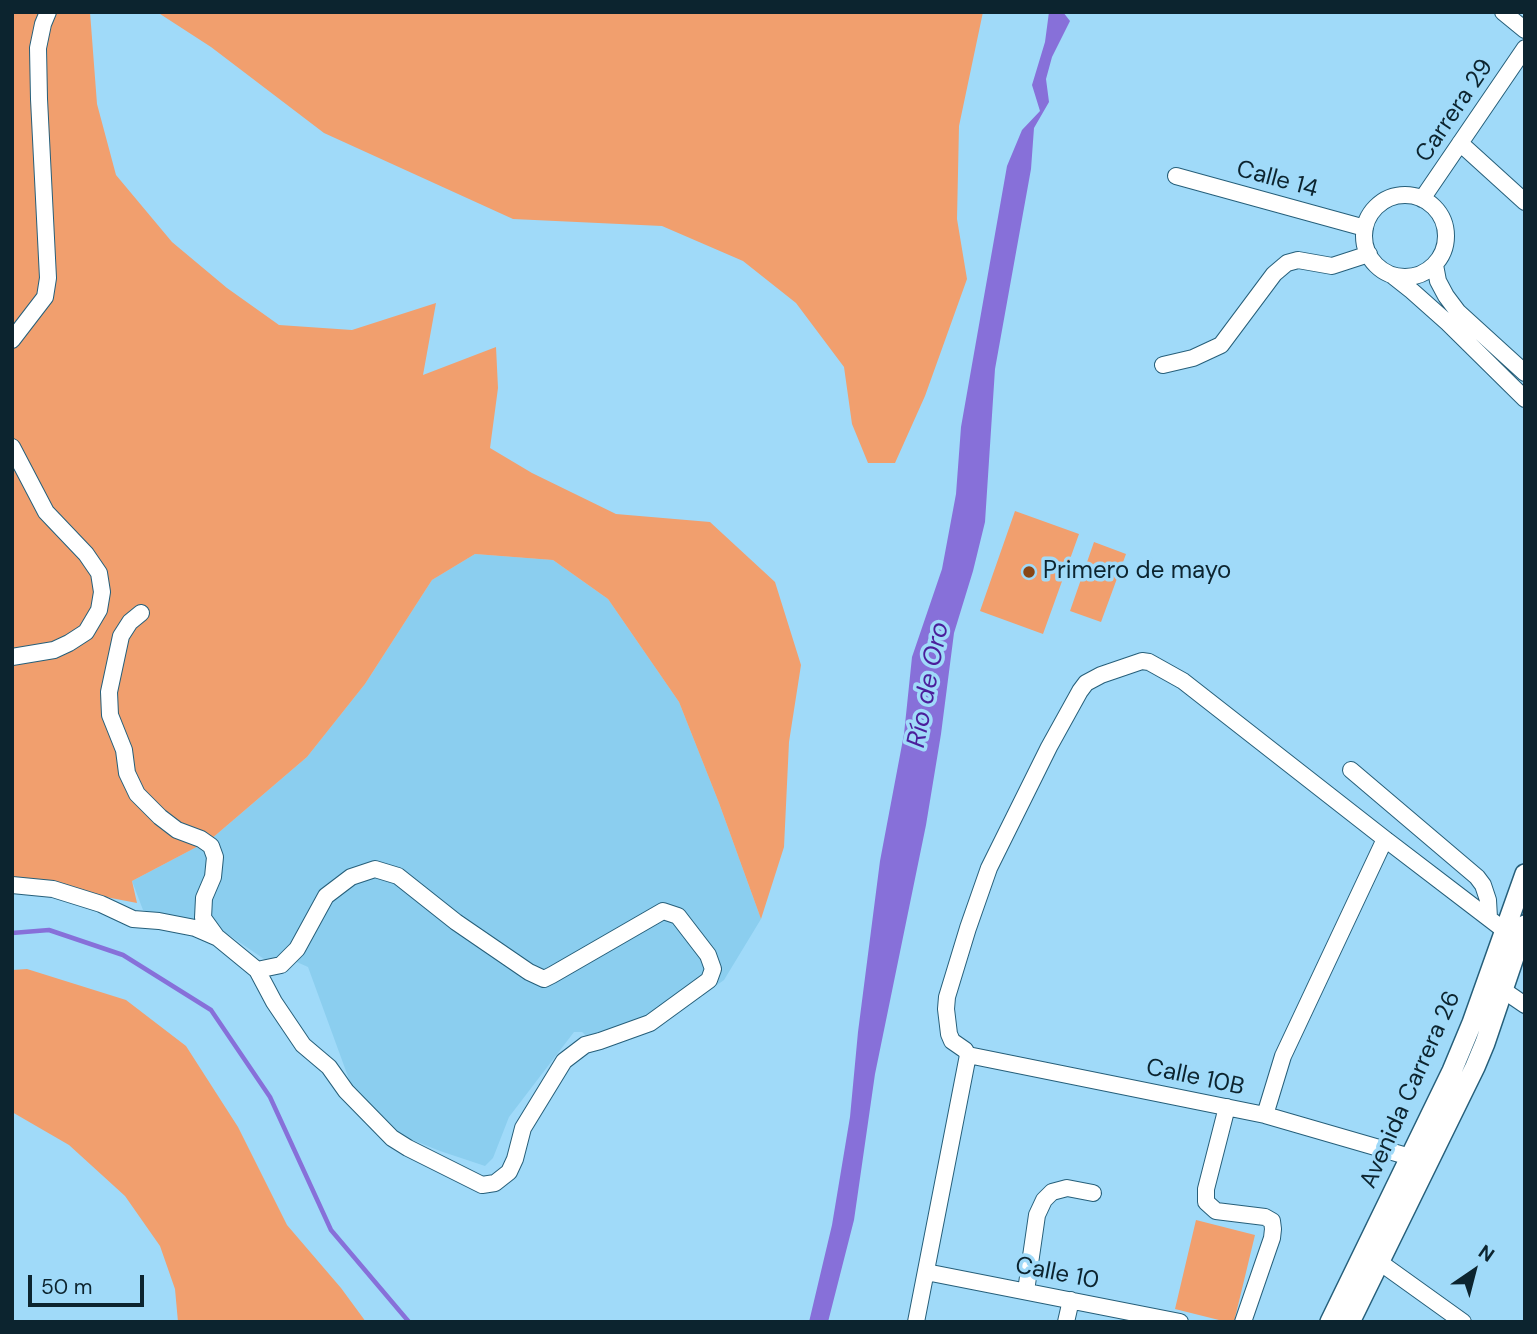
<!DOCTYPE html>
<meta charset="utf-8">
<style>
body{margin:0}
#map{position:relative;width:1537px;height:1334px;overflow:hidden;background:#a0daf9;font-family:"DM Sans",sans-serif}
canvas{display:block}
.frame{position:absolute;inset:0;border:14px solid #0c242f;pointer-events:none}
.north{position:absolute;left:1439px;top:1236px;width:70px;height:70px;-webkit-text-stroke:5px #a0daf9;paint-order:stroke;rotate:35deg;font-size:19px;font-weight:700;line-height:28px;text-align:center;color:#0c242f}
.north::after{content:'';display:block;margin:auto;width:24px;height:32px;background:#0c242f;clip-path:polygon(50% 0,100% 100%,50% 72%,0 100%)}
.scale{position:absolute;left:28px;top:1275px;width:116px;height:32px;box-sizing:border-box;border:4px solid #0c242f;border-top:0;padding-left:9px;font-size:21px;line-height:24px;white-space:nowrap;color:#0c242f;-webkit-text-stroke:5px #a0daf9;paint-order:stroke}
</style>
<div id="map">
<canvas width="1537" height="1334"></canvas>
<div class="frame"></div>
<div class="north">N</div>
<div class="scale">50 m</div>
</div>
<script>
const g = document.querySelector('canvas').getContext('2d');
g.lineJoin = 'round';
function paint(path, color) { g.fillStyle = color; g.fill(path, 'evenodd'); }
const toPath = rows => new Path2D(rows.map(r => 'M' + r).join(''));
function strokePath(path, color, width, dash) { g.strokeStyle = color; g.lineWidth = width; g.lineCap = dash ? 'butt' : 'round'; g.setLineDash(dash || []); g.stroke(path); }
function label(font, color, halo, rows, align = 'center') {
  g.font = font + ' "DM Sans",sans-serif'; g.lineWidth = 7; g.setLineDash([]); g.textBaseline = 'middle'; g.strokeStyle = halo; g.fillStyle = color; for (const [text, x, y, turn = 0] of rows) {
    g.save(); g.translate(x, y); g.rotate((+turn || 0) * Math.PI / 180); g.textAlign = isNaN(turn) ? turn : align; if (halo) g.strokeText(text, 0, 0); g.fillText(text, 0, 0); g.restore();
  }
}
const built = toPath([
 [475,554,553,560,608,599,679,702,719,803,761,919,724,980,658,1027,603,1047,596,1045,582,1032,574,1032,509,1117,493,1158,485,1166,440,1151,400,1135,364,1104,350,1082,308,967,290,959,275,964,264,959,223,931,160,916,143,910,132,881,210,840,307,757,365,684,432,580]
]);
const green = toPath([
 [12,12,90,12,97,104,116,175,172,242,227,288,279,325,352,330,436,303,423,375,496,347,498,388,490,448,532,473,616,514,710,522,775,582,801,665,789,742,784,847,761,919,719,803,679,702,608,599,553,560,475,554,432,580,365,684,307,757,210,840,132,881,137,903,12,879],
 [157,12,983,12,959,126,957,219,967,279,925,396,895,463,868,463,852,424,844,367,796,303,743,261,662,226,513,219,324,133,211,47],
 [1015,511,1079,534,1043,634,980,611],
 [1094,542,1126,554,1101,622,1070,611],
 [27,969,126,1000,186,1046,238,1127,287,1225,341,1288,366,1322,178,1322,175,1289,160,1246,125,1196,69,1145,12,1112,12,970],
 [1196,1220,1255,1235,1234,1322,1227,1322,1175,1309]
]);
const water = toPath([
 [1049,12,1063,12,1070,21,1052,57,1046,79,1049,102,1034,128,1031,169,995,369,985,522,973,571,954,633,941,734,926,825,875,1074,854,1220,828,1322,809,1322,832,1225,850,1117,858,1032,880,861,904,734,912,657,942,569,956,494,961,427,1007,166,1022,130,1040,111,1032,85,1045,42]
]);
const stream = toPath([
 [12,933,49,930,123,955,211,1010,270,1097,331,1230,409,1322]
]);
const minor = toPath([
 [1503,12,1525,30],
 [1460,143,1525,202],
 [1176,176,1365,228],
 '1364 236a41 41 0 1 1 82 0a41 41 0 1 1-82 0Z',
 [1422,199,1525,48],
 [1435,265,1438,281,1446,296,1458,312,1525,373],
 [1393,276,1412,291,1448,323,1525,399],
 [12,340,45,297,48,278,39,99,38,48,43,24,48,12],
 [1163,365,1193,358,1221,345,1274,274,1287,263,1298,260,1332,266,1369,254],
 [12,447,46,512,86,554,99,573,102,592,99,610,86,632,69,643,54,650,12,657],
 [141,613,130,622,121,636,109,692,110,715,124,750,127,773,137,794,160,817,177,830,201,839,211,846,215,857,213,877,204,898,203,918,216,936],
 [1351,770,1477,877,1483,885,1488,900,1489,918],
 [12,885,53,889,101,904,133,919,159,921,195,928,218,938,257,970,274,1002,303,1045,329,1067,346,1091,392,1138,408,1148,482,1185,495,1183,509,1172,515,1159,523,1128,564,1061,585,1045,600,1041,650,1023,709,980,713,969,708,955,678,916,663,911,552,975,544,979,529,972,456,922,398,876,375,869,351,877,326,896,297,949,281,965,257,970],
 [1503,990,1525,1005],
 [968,1055,965,1050,952,1041,949,1034,946,1009,947,997,968,928,989,868,1049,747,1080,691,1086,683,1101,675,1142,661,1149,662,1183,681,1385,839,1504,930],
 [968,1055,1265,1115,1410,1157],
 [1227,1107,1206,1189,1206,1202,1216,1211,1265,1217,1272,1221,1273,1229,1272,1238,1243,1322],
 [1265,1115,1283,1056,1385,839],
 [1371,1256,1463,1322],
 [926,1272,1180,1322],
 [1026,1291,1037,1215,1044,1200,1052,1192,1067,1188,1093,1193],
 [916,1322,968,1055],
 [1066,1322,1071,1300]
]);
const major = toPath([
 [1330,1322,1452,1071,1472,1023,1525,874],
 [1350,1322,1475,1067,1485,1043,1525,925]
]);
const markers = [
 [1029,572,7,"#884616"]
];
const streetNames = [
 ["Carrera 29",1455,111,-56],
 ["Calle 14",1277,180,15],
 ["Calle 10B",1195,1078,12],
 ["Avenida Carrera 26",1411,1090,-66],
 ["Calle 10",1057,1274,11]
];
const poiNames = [
 ["Primero de mayo",1043,572]
];
const waterNames = [
 ["Río de Oro",929,685,-79]
];
paint(built, '#8bceef');
paint(green, '#f19f6e');
paint(water, '#8770d9');
strokePath(stream, '#8770d9', 4.5);
strokePath(minor, '#265f7a', 18);
strokePath(major, '#265f7a', 22);
strokePath(minor, '#fff', 16);
strokePath(major, '#fff', 19);
for (const [x, y, r, color] of markers) { const dot = new Path2D(); dot.arc(x, y, r, 0, 2 * Math.PI); g.fillStyle = color; g.fill(dot); strokePath(dot, '#a0daf9', 2.5); }
label('24px', '#0c242f', '#a0daf9', streetNames);
label('24px', '#0c242f', '#a0daf9', poiNames, 'left');
label('italic 26px', '#4b1e9b', '#a0daf9', waterNames);
</script>
